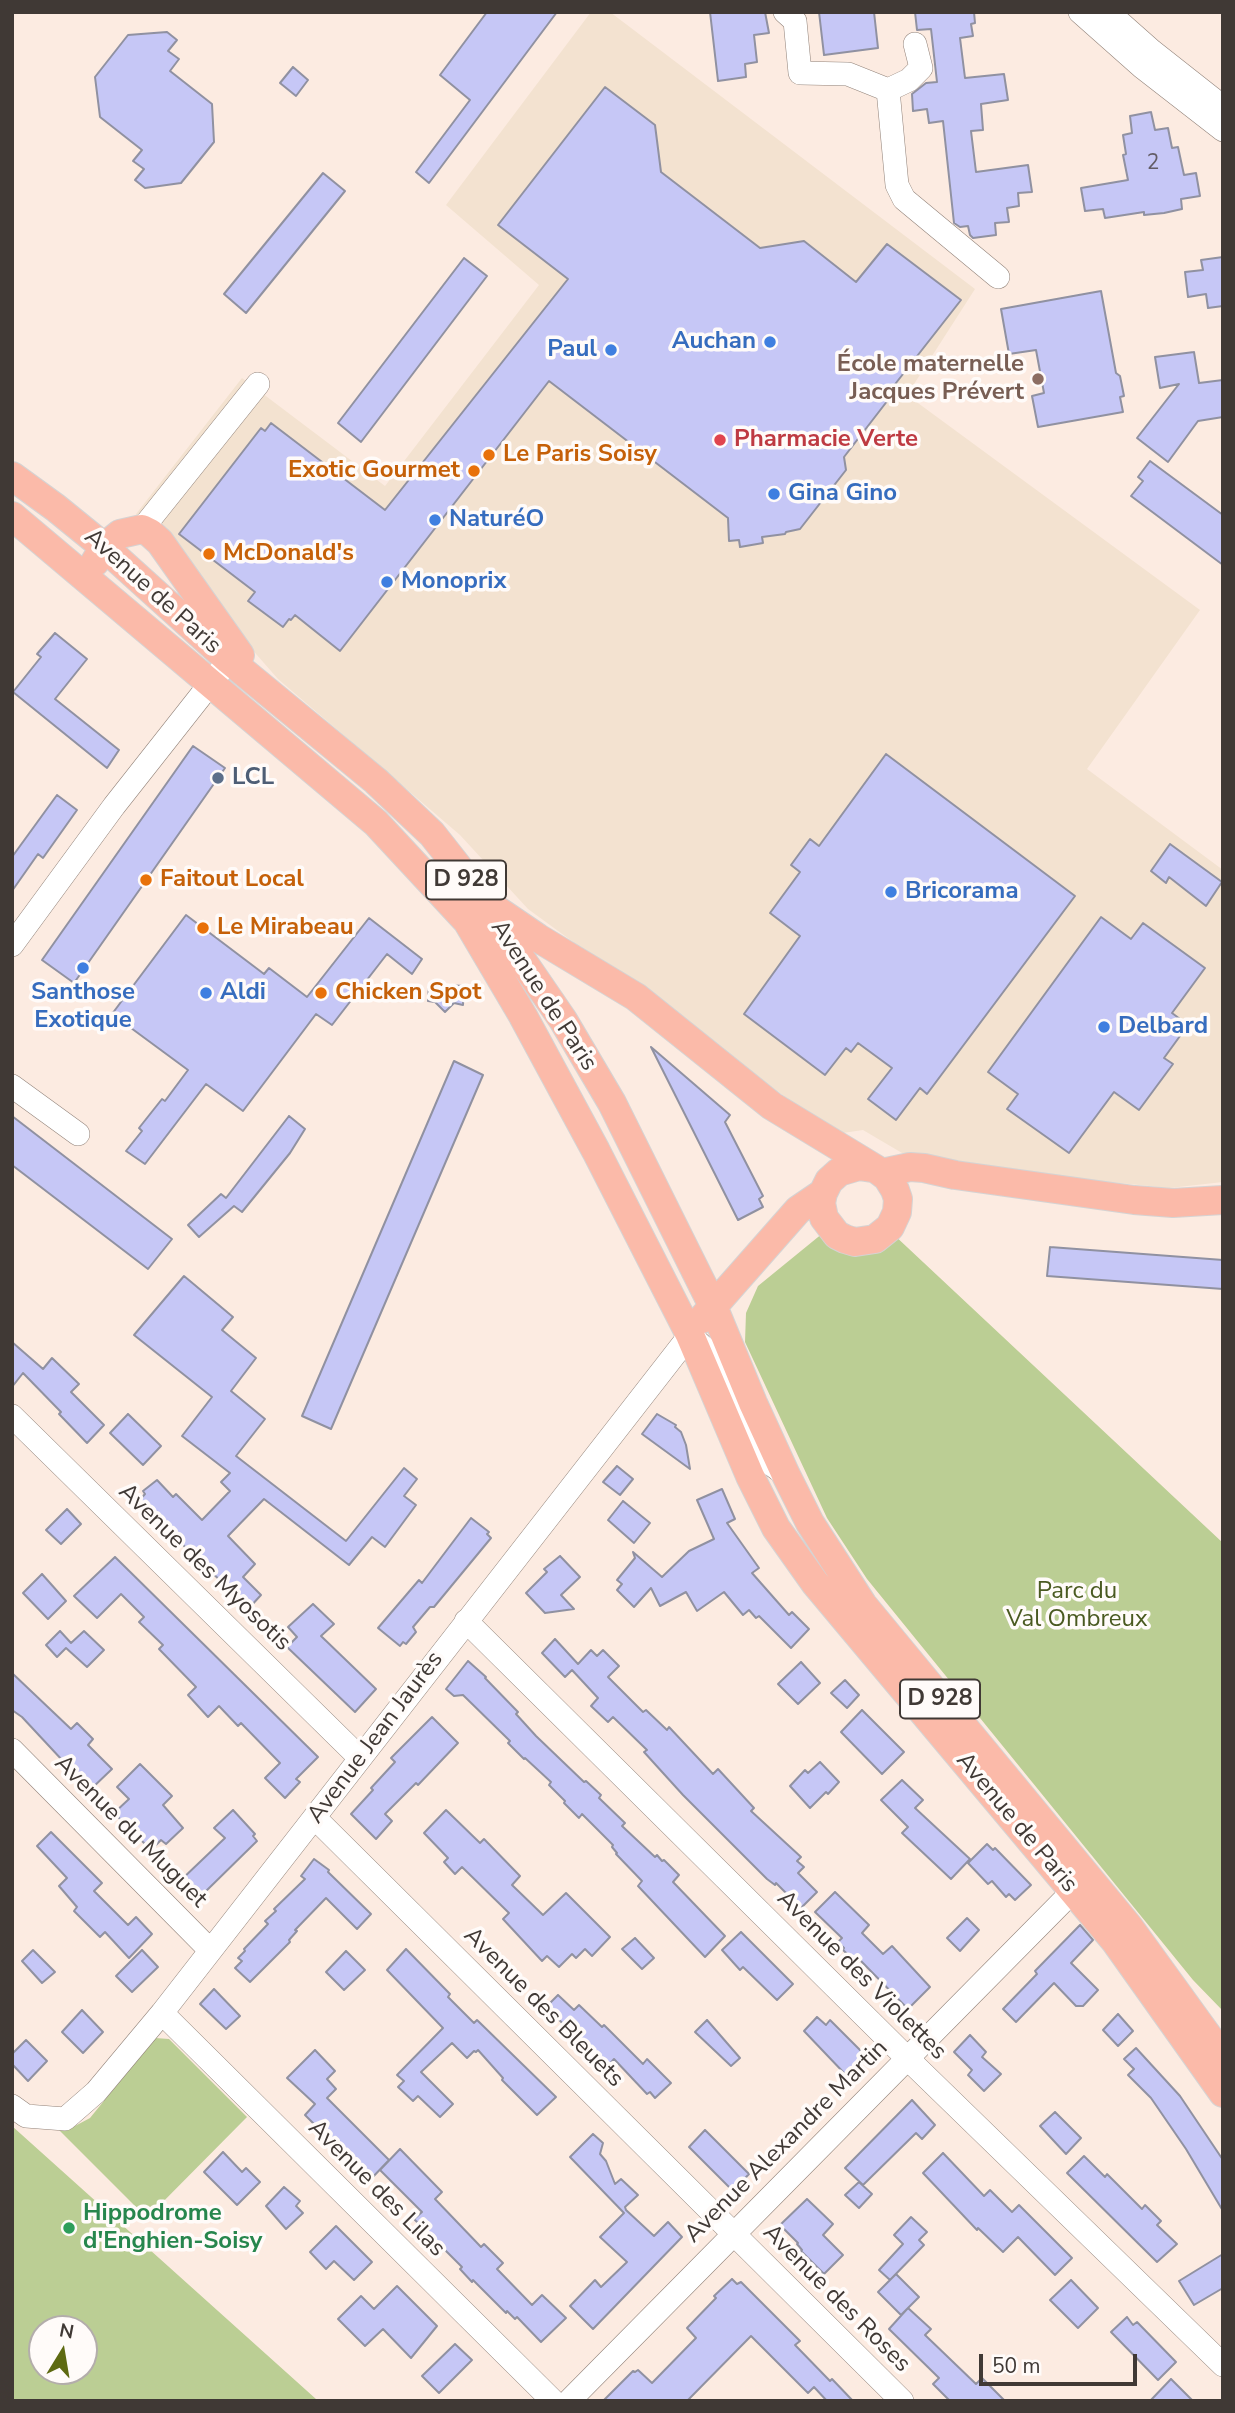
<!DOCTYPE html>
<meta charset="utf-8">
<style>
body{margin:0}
#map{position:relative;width:1235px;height:2413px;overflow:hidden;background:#fcebe1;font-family:"Nunito Sans",sans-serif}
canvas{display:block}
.frame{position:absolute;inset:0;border:14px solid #403935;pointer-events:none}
.north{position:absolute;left:28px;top:2315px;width:70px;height:70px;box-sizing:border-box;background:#fffbf9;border:2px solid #b3adab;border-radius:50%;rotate:11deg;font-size:19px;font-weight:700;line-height:28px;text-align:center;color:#403935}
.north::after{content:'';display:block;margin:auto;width:24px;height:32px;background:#5e6a12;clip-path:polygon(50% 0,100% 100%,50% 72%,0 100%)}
.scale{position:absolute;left:979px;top:2354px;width:158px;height:32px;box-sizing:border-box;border:4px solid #403935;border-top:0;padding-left:9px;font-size:21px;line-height:24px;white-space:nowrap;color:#403935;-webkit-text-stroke:5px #fffbf9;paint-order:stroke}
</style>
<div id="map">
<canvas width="1235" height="2413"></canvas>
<div class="frame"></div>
<div class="north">N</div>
<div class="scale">50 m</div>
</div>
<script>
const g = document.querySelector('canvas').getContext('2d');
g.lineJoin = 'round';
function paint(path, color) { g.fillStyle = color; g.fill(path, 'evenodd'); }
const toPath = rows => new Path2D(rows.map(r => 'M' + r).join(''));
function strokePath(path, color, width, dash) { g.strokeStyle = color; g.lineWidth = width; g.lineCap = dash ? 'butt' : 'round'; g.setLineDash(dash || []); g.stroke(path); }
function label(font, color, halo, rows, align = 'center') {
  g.font = font + ' "Nunito Sans",sans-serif'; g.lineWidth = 7; g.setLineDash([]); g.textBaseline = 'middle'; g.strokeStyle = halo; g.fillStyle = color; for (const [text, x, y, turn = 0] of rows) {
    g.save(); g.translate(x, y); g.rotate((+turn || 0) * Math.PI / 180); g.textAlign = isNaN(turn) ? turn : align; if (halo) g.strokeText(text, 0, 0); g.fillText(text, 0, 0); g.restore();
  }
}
const commercial = toPath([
 [591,12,610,12,975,289,907,395,1200,610,1087,769,1223,870,1223,1182,1169,1188,919,1163,863,1130,836,1134,528,909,460,835,278,679,150,533,136,514,242,378,385,486,539,285,446,205]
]);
const green = toPath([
 [823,1233,892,1233,1223,1543,1223,2011,1193,1980,867,1579,827,1518,745,1342,746,1313,758,1286],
 [155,2038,169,2039,247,2117,147,2218,59,2130,75,2126,90,2118],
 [12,2126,316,2399,318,2401,12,2401],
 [42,2329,84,2329,84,2371,42,2371]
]);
const building = toPath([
 [487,12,557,12,429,183,416,172,470,100,440,75,487,12],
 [710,12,765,12,769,33,754,35,757,62,745,64,746,77,718,81,710,12],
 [819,12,874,12,878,48,824,55,819,12],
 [915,12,974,12,975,23,971,24,973,36,960,38,965,78,1004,74,1008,100,981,104,983,130,971,131,976,172,1028,165,1032,192,1018,193,1019,206,1007,208,1009,222,995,223,996,235,973,238,970,235,968,226,960,227,954,223,943,121,929,123,927,109,913,111,912,94,926,83,937,82,931,29,917,30,915,12],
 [167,32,177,40,168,51,179,59,170,71,212,104,214,142,181,183,145,188,135,180,144,169,133,161,142,150,100,117,95,77,128,35,167,32],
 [293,67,308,80,296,96,280,83,293,67],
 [605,87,655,125,661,172,760,248,804,241,856,282,887,244,961,300,885,397,888,400,844,457,846,470,800,529,786,532,785,534,762,537,763,543,740,547,739,540,729,541,728,518,549,381,340,651,295,615,291,620,289,619,283,627,248,601,255,592,179,534,261,428,265,431,271,423,385,510,568,279,498,225,605,87],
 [1151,112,1155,130,1168,128,1172,148,1178,147,1184,175,1196,173,1200,196,1181,199,1182,209,1164,213,1144,215,1144,212,1105,218,1103,209,1085,211,1081,188,1128,180,1123,155,1126,154,1123,135,1132,133,1130,116,1151,112],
 [323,173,345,191,246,313,224,294,323,173],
 [1223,257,1223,306,1208,308,1206,294,1188,297,1185,272,1203,270,1201,260,1223,257],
 [464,258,487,276,361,442,338,423,464,258],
 [1101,291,1116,373,1120,376,1124,396,1120,397,1123,412,1038,427,1032,396,1044,393,1036,350,1009,354,1001,309,1101,291],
 [1194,352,1199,383,1223,380,1223,417,1198,421,1168,462,1137,438,1179,384,1160,388,1155,357,1194,352],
 [1150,461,1223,515,1223,565,1131,496,1143,481,1138,477,1150,461],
 [55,633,87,659,55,699,119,750,107,768,13,692,41,657,37,654,55,633],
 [193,746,225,768,74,983,42,960,193,746],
 [886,754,1075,896,927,1094,920,1088,896,1120,868,1099,892,1068,858,1043,851,1052,846,1048,825,1075,744,1014,800,936,770,913,800,872,791,865,810,839,819,846,886,754],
 [57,795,77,810,43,858,38,854,12,891,12,857,57,795],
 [1170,844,1222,882,1206,906,1169,877,1166,883,1151,871,1170,844],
 [186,915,264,974,269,968,307,997,369,918,422,959,412,974,387,954,332,1025,316,1014,243,1111,206,1084,145,1164,126,1151,142,1131,139,1128,162,1099,165,1101,188,1070,112,1014,186,915],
 [1101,917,1131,939,1143,923,1205,968,1172,1013,1188,1025,1164,1058,1173,1064,1139,1110,1114,1092,1069,1153,1007,1109,1018,1094,988,1072,1101,917],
 [429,984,464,986,463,1005,454,1003,445,1012,435,1002,428,1001,429,984],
 [651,1047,730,1115,725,1122,763,1196,759,1199,763,1207,738,1220,651,1047],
 [454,1061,483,1075,331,1429,302,1416,454,1061],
 [12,1116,172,1239,148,1269,12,1165,12,1116],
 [289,1116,305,1129,290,1153,242,1212,234,1206,199,1237,188,1225,221,1194,226,1198,289,1116],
 [1050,1247,1223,1260,1223,1289,1047,1276,1050,1247],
 [184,1276,233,1317,222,1330,256,1358,231,1391,265,1419,236,1456,346,1541,404,1468,417,1479,404,1496,416,1505,385,1547,372,1537,349,1565,264,1499,228,1536,255,1564,243,1577,261,1595,249,1608,138,1502,145,1494,143,1491,157,1480,173,1497,176,1494,202,1520,230,1491,221,1482,230,1473,182,1436,212,1397,134,1335,184,1276],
 [12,1342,43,1369,52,1358,79,1384,71,1392,104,1425,87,1443,59,1414,61,1412,23,1373,12,1387,12,1342],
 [128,1414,161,1446,143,1465,110,1433,128,1414],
 [657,1414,676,1425,675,1427,681,1432,686,1445,690,1469,642,1434,657,1414],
 [617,1466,633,1479,620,1495,603,1482,617,1466],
 [722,1489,735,1519,727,1523,759,1568,752,1573,789,1615,792,1612,809,1629,791,1648,759,1616,756,1618,749,1610,743,1615,724,1592,697,1611,686,1592,660,1606,651,1588,634,1607,617,1590,622,1584,617,1580,635,1558,633,1552,662,1577,689,1551,714,1539,697,1500,722,1489],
 [623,1501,650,1523,634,1543,608,1520,623,1501],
 [67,1509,81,1524,61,1544,46,1530,67,1509],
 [471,1518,489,1532,487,1534,491,1538,434,1607,430,1607,413,1627,416,1632,406,1644,403,1642,400,1646,378,1628,419,1580,422,1583,471,1518],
 [560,1556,580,1577,561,1595,574,1609,545,1613,526,1593,547,1572,544,1569,560,1556],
 [115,1557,318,1757,296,1779,300,1782,285,1798,265,1778,280,1763,241,1723,238,1726,219,1706,208,1717,188,1695,196,1687,159,1649,163,1645,139,1622,144,1617,121,1594,97,1618,74,1596,115,1557],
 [42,1574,66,1601,48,1619,23,1593,42,1574],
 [313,1604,334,1624,321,1636,376,1689,355,1712,287,1647,297,1637,288,1627,313,1604],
 [60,1631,71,1643,84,1631,104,1650,87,1667,66,1648,57,1657,46,1645,60,1631],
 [555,1639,578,1664,591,1650,597,1656,603,1650,619,1666,608,1677,643,1712,646,1710,667,1730,669,1727,713,1774,718,1769,754,1808,751,1811,801,1857,797,1861,804,1867,798,1873,817,1892,801,1908,776,1883,775,1885,767,1879,683,1795,644,1752,647,1750,613,1717,608,1722,591,1706,598,1698,572,1670,565,1677,542,1653,555,1639],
 [468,1661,486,1677,485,1678,518,1712,516,1714,536,1736,584,1782,586,1781,601,1795,599,1798,625,1823,622,1826,655,1857,657,1855,662,1861,664,1860,679,1875,673,1882,725,1936,705,1957,638,1886,642,1881,616,1854,617,1853,612,1847,613,1845,582,1814,579,1818,564,1803,565,1801,549,1785,551,1782,525,1758,524,1759,508,1743,510,1741,463,1695,454,1696,446,1689,468,1661],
 [801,1662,820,1683,798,1704,778,1684,801,1662],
 [12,1673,71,1729,77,1723,93,1739,88,1745,112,1769,90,1790,22,1717,12,1710,12,1673],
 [845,1680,859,1695,847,1708,831,1693,845,1680],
 [862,1710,904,1752,882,1774,841,1732,862,1710],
 [432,1717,458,1743,418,1785,416,1783,385,1814,392,1821,376,1839,351,1814,373,1790,371,1788,395,1762,391,1758,432,1717],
 [820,1762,839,1782,828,1794,826,1792,810,1808,790,1786,805,1770,808,1773,820,1762],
 [140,1764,172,1796,163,1805,183,1828,166,1844,161,1840,151,1850,114,1813,129,1799,117,1787,140,1764],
 [902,1780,923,1800,915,1808,970,1859,951,1879,902,1833,908,1827,881,1800,902,1780],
 [233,1810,255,1834,253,1836,257,1841,202,1895,197,1889,192,1894,180,1881,225,1838,214,1828,233,1810],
 [446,1810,480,1843,484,1839,520,1876,512,1885,543,1915,566,1893,610,1937,592,1956,585,1949,576,1958,572,1954,559,1967,547,1956,542,1961,503,1919,509,1913,462,1867,455,1874,444,1862,448,1858,424,1833,446,1810],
 [51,1832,102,1883,94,1891,128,1925,136,1917,152,1934,129,1958,105,1932,100,1937,74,1911,77,1907,59,1886,67,1878,37,1846,51,1832],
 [987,1844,993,1850,995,1848,1031,1885,1015,1900,1009,1894,1006,1897,992,1881,988,1884,968,1863,987,1844],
 [314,1859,329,1870,328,1872,371,1914,357,1929,326,1898,295,1930,297,1931,289,1940,290,1942,250,1982,235,1968,242,1961,238,1958,245,1951,244,1949,268,1924,265,1921,276,1911,274,1909,305,1879,301,1876,314,1859],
 [835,1892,869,1925,862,1933,883,1954,892,1946,930,1987,908,2009,860,1960,857,1963,843,1950,844,1948,838,1942,842,1938,815,1912,835,1892],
 [967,1918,979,1930,960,1951,947,1938,967,1918],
 [1080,1925,1093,1940,1071,1963,1098,1990,1083,2006,1076,2006,1054,1983,1016,2022,1003,2009,1037,1974,1035,1971,1080,1925],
 [741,1932,793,1984,777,2000,743,1967,740,1970,722,1950,741,1932],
 [635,1938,654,1958,642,1969,622,1949,635,1938],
 [406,1949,450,1994,448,1997,474,2023,477,2020,556,2097,537,2115,502,2080,503,2078,478,2050,476,2052,474,2051,467,2058,452,2043,421,2072,453,2104,440,2117,418,2096,413,2101,398,2087,404,2081,397,2075,443,2028,387,1970,406,1949],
 [33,1950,55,1972,42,1983,22,1961,33,1950],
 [142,1950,158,1967,132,1992,116,1976,142,1950],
 [346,1951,365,1970,344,1990,326,1972,346,1951],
 [214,1989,240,2016,226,2029,200,2004,214,1989],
 [558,1995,574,2010,579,2005,602,2027,604,2025,643,2064,647,2059,671,2083,655,2098,650,2092,647,2094,614,2059,607,2067,546,2007,558,1995],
 [82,2010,103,2032,83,2053,62,2032,82,2010],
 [1118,2014,1133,2031,1118,2046,1103,2030,1118,2014],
 [817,2017,826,2025,830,2020,865,2055,845,2074,804,2031,817,2017],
 [707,2020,740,2058,731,2066,695,2032,707,2020],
 [970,2035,986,2052,982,2057,1001,2074,984,2091,968,2075,972,2070,954,2052,970,2035],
 [26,2040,47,2061,28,2081,12,2064,12,2054,26,2040],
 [1136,2048,1180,2096,1223,2160,1223,2211,1186,2149,1151,2098,1128,2075,1134,2069,1124,2059,1136,2048],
 [315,2050,335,2071,327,2079,336,2089,327,2098,389,2160,370,2180,305,2115,315,2104,287,2078,315,2050],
 [912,2100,935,2125,922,2139,916,2133,863,2185,845,2168,912,2100],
 [1055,2112,1081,2138,1066,2154,1040,2126,1055,2112],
 [705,2130,749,2174,733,2191,689,2147,705,2130],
 [593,2134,603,2143,600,2154,606,2161,615,2184,621,2179,638,2195,625,2207,626,2210,654,2236,668,2222,682,2237,593,2329,570,2306,595,2280,601,2287,627,2262,600,2237,624,2213,570,2157,593,2134],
 [400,2149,442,2192,435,2199,481,2247,484,2244,503,2263,497,2269,532,2305,542,2295,566,2318,541,2342,517,2317,515,2319,507,2311,506,2313,473,2280,472,2282,460,2269,462,2267,414,2219,422,2212,380,2170,400,2149],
 [223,2152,242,2172,246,2168,260,2182,237,2205,204,2172,223,2152],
 [943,2153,984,2196,990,2190,1012,2212,1019,2205,1072,2258,1055,2275,1018,2237,1003,2252,978,2228,977,2230,923,2173,943,2153],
 [1084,2156,1105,2177,1107,2174,1142,2209,1145,2205,1161,2221,1157,2225,1177,2244,1157,2262,1067,2173,1084,2156],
 [859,2182,872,2194,859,2208,845,2195,859,2182],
 [284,2187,300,2201,296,2206,303,2213,286,2229,266,2206,284,2187],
 [807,2199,833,2224,823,2235,843,2255,824,2274,801,2251,802,2250,797,2244,798,2243,780,2225,807,2199],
 [911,2217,927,2232,919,2240,924,2245,890,2280,879,2270,903,2244,894,2235,911,2217],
 [336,2226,372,2262,354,2280,334,2261,326,2269,310,2252,336,2226],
 [1223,2254,1223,2288,1194,2305,1179,2281,1223,2254],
 [896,2274,919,2297,901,2315,878,2292,896,2274],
 [732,2279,737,2284,741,2282,800,2341,795,2345,830,2381,832,2379,853,2401,827,2401,814,2387,808,2393,751,2336,687,2401,603,2401,633,2371,635,2372,638,2370,652,2383,696,2338,687,2328,716,2298,714,2296,732,2279],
 [1071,2280,1098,2308,1078,2328,1050,2300,1071,2280],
 [397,2286,437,2326,411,2358,383,2329,365,2346,338,2319,361,2296,374,2309,397,2286],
 [908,2308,931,2329,925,2335,976,2384,982,2378,1005,2401,950,2401,933,2384,939,2378,889,2329,908,2308],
 [1127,2317,1133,2325,1137,2322,1176,2362,1158,2380,1111,2332,1127,2317],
 [455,2344,472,2360,439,2393,422,2376,455,2344],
 [1171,2379,1193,2401,1150,2401,1171,2379]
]);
const minor = toPath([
 [785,12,795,21,800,73,848,74,888,90],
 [1080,12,1142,67,1223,130],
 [1108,12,1152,51,1223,107],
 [888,90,897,185,904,199,998,277],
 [888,90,909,80,921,68,915,44],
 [142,529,258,384],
 [12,945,114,806,229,660],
 [12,1086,78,1134],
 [12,1416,360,1758],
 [466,1621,907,2058,1223,2365],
 [12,1750,210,1950],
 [315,1818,902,2401],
 [162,2013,553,2401],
 [12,2106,26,2116,65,2119,96,2092,162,2013,690,1335,712,1355,719,1366,740,1408,758,1455,786,1475],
 [569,2401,1073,1891]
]);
const major = toPath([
 [12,476,56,508,104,547,229,660,376,781,432,834,458,867,563,1020,612,1103,713,1306,753,1403,786,1475,810,1523,863,1605,1129,1927,1223,2057],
 [12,516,376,823,467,921,523,1016,596,1151,690,1335,750,1476,776,1528,815,1583,1115,1941,1223,2093],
 [95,562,104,547,120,534,142,529,150,533,160,542,240,655],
 [491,906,538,938,636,997,772,1106,879,1171,887,1177,895,1190,898,1199,897,1212,890,1227,875,1239,855,1242,845,1239,837,1235,824,1218,821,1203,823,1193,829,1181,839,1172,859,1166,872,1168],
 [882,1173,910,1167,924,1168,955,1175,1134,1200,1173,1203,1223,1200],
 [702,1319,798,1210,823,1193]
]);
const markers = [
 [770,342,7,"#3f7fe0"],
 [611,350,7,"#3f7fe0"],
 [1038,379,7,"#8d6e63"],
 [720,440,7,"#e0444e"],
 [489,455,7,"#e8710a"],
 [474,471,7,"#e8710a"],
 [774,494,7,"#3f7fe0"],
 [435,520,7,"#3f7fe0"],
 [209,554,7,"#e8710a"],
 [387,582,7,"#3f7fe0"],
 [218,778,7,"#5c6f8a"],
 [146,880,7,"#e8710a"],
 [891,892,7,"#3f7fe0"],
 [203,928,7,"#e8710a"],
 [83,968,7,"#3f7fe0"],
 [206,993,7,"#3f7fe0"],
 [321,993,7,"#e8710a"],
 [1104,1027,7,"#3f7fe0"],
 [69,2228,7,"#2e9e5b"]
];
const numberNames = [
 ["2",1153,164]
];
const shields = [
 [466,880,80],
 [940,1699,80]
];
const shieldNames = [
 ["D 928",466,880],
 ["D 928",940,1699]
];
const shopNames = [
 ["Auchan",756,342,"right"],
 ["Paul",597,350,"right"],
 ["Gina Gino",788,494],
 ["NaturéO",449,520],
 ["Monoprix",401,582],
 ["Bricorama",905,892],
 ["Santhose",83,993,"center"],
 ["Exotique",83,1021,"center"],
 ["Aldi",220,993],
 ["Delbard",1118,1027]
];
const educationNames = [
 ["École maternelle",1024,365],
 ["Jacques Prévert",1024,393]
];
const healthNames = [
 ["Pharmacie Verte",734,440]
];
const foodNames = [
 ["Le Paris Soisy",503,455],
 ["Exotic Gourmet",460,471,"right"],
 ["McDonald's",223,554],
 ["Faitout Local",160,880],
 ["Le Mirabeau",217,928],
 ["Chicken Spot",335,993]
];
const streetNames = [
 ["Avenue de Paris",152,592,42],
 ["Avenue de Paris",543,996,57],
 ["Avenue des Myosotis",204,1568,44],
 ["Avenue Jean Jaurès",376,1738,-53],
 ["Avenue de Paris",1016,1823,50],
 ["Avenue du Muguet",130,1832,45],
 ["Avenue des Violettes",861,1976,45],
 ["Avenue des Bleuets",543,2008,45],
 ["Avenue Alexandre Martin",787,2142,-45],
 ["Avenue des Lilas",376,2189,45],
 ["Avenue des Roses",836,2299,45]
];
const serviceNames = [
 ["LCL",232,778]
];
const parkNames = [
 ["Parc du",1077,1592],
 ["Val Ombreux",1077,1620]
];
const leisureNames = [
 ["Hippodrome",83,2214],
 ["d'Enghien-Soisy",83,2242]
];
paint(commercial, '#f3e2d0');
paint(green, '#bbce94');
paint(building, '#c6c7f6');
strokePath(building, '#9091a1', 2);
strokePath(minor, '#92837a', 24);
strokePath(major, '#d5d3d3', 30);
strokePath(minor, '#fff', 23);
strokePath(major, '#fbbaa9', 28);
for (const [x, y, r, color] of markers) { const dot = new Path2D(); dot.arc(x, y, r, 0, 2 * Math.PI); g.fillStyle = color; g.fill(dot); strokePath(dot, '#fffbf9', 2.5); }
label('21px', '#625c65', null, numberNames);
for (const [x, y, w] of shields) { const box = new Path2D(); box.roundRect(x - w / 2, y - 19.5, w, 39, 5); g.fillStyle = '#fffbf9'; g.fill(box); strokePath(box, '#403935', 2); }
label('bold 23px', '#403935', null, shieldNames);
label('bold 24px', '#366cbe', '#fffbf9', shopNames, 'left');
label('bold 24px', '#785e54', '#fffbf9', educationNames, 'right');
label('bold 24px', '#be3a42', '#fffbf9', healthNames, 'left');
label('bold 24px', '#c56008', '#fffbf9', foodNames, 'left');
label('24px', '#403935', '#fffbf9', streetNames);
label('bold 24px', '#4e5e75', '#fffbf9', serviceNames, 'left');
label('24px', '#4a5a21', '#fffbf9', parkNames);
label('bold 24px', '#27864d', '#fffbf9', leisureNames, 'left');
</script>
